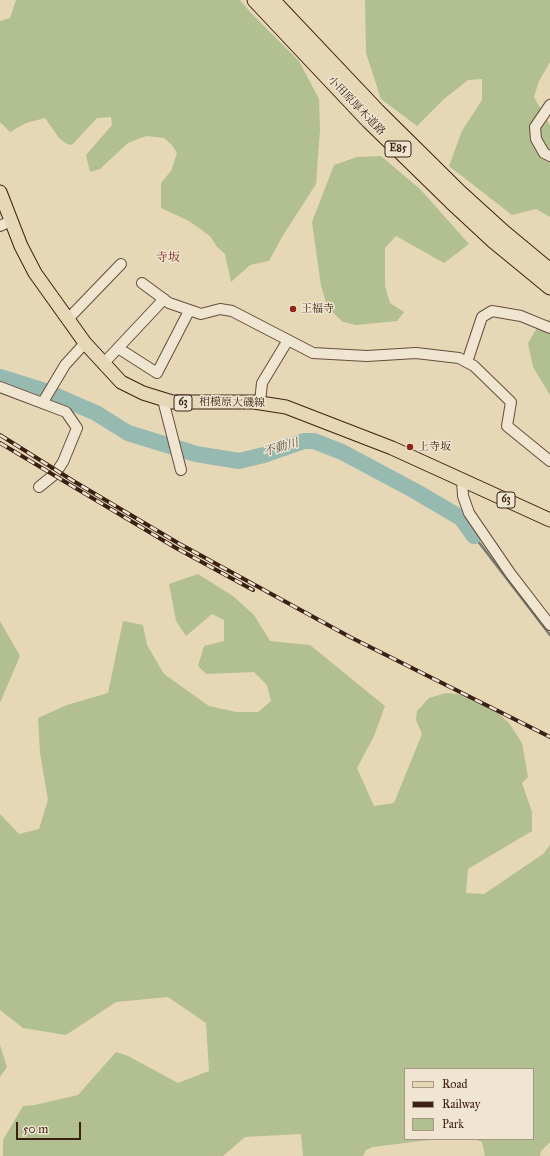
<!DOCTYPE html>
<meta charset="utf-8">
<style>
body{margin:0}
#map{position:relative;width:550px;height:1156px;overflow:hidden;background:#e6d7b7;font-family:"IM FELL Great Primer",serif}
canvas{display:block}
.legend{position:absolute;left:404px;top:1068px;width:130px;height:72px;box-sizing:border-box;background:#efe5d0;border:1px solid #a79684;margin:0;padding:5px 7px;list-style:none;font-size:12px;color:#3c2012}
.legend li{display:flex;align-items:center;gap:8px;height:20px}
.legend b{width:20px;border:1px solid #a79684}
.scale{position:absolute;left:16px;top:1122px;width:65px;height:18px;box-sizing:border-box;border:2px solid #3c2012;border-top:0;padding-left:5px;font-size:12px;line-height:14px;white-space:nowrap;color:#3c2012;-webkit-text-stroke:3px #efe5d0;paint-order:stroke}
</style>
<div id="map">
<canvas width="550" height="1156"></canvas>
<ul class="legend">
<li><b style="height:5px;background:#e6d7b7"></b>Road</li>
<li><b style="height:5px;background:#3c2012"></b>Railway</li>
<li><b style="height:11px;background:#b2bf91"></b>Park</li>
</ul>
<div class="scale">50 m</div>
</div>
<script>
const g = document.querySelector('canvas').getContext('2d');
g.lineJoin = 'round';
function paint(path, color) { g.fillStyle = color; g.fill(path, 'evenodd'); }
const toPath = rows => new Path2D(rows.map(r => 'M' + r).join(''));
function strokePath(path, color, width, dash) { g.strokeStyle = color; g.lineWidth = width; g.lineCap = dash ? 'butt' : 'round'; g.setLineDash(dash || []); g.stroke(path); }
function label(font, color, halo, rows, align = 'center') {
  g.font = font + ' "IM FELL Great Primer","Noto Serif JP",serif'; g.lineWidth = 3; g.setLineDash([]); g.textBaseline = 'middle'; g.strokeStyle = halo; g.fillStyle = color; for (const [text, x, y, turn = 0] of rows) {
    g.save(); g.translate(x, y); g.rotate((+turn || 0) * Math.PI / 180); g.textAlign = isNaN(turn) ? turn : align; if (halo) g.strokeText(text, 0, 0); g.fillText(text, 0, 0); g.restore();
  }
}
const green = toPath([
 [16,0,240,0,251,13,299,61,319,99,320,130,316,184,282,237,269,261,250,265,231,282,225,254,217,247,210,236,189,221,161,208,161,183,171,171,177,153,172,145,164,138,146,136,128,143,100,169,90,172,86,155,112,125,111,117,97,118,72,145,67,144,59,138,45,118,26,123,10,132,0,122,0,21,10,18],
 [365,0,550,0,550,62,539,81,534,97,550,125,550,217,536,209,512,215,449,166,462,131,482,100,482,79,468,80,444,99,417,126,381,99,366,53],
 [381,156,420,189,469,244,444,263,396,236,385,248,385,286,390,303,404,312,397,321,356,325,343,322,328,308,321,286,312,222,334,165,357,157],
 [550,319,550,395,533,367,528,343,538,326],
 [198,574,233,596,254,615,270,641,310,645,385,706,374,736,357,768,374,806,394,803,422,734,416,720,417,711,429,698,446,693,457,694,476,698,490,706,509,723,522,743,528,777,522,783,532,812,532,831,468,869,466,893,484,894,543,854,550,845,550,1142,541,1151,540,1156,485,1156,482,1142,474,1139,533,1139,533,1069,405,1069,405,1139,437,1139,373,1147,366,1150,363,1156,303,1156,301,1134,245,1137,223,1156,3,1156,3,1140,23,1106,35,1105,78,1095,116,1052,128,1056,178,1083,209,1071,206,1023,168,997,116,1002,66,1035,23,1028,0,1010,0,814,19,834,39,829,48,800,40,753,38,718,67,705,108,693,123,621,143,625,147,645,164,674,209,706,236,712,258,712,271,701,267,685,254,672,206,674,198,666,204,646,224,641,224,620,212,614,186,636,176,621,169,584],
 [0,621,20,656,0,703],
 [0,1045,7,1067,0,1077]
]);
const stream = toPath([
 [474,536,550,635]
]);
const river = toPath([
 [0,377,48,392,75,404,96,413,128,433,196,454,239,461,264,455,304,441,314,441,342,452,415,491,461,518,474,536]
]);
const minor = toPath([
 [550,105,535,127,536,139,544,153,550,156],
 [0,226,11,221],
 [142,283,169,303,201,314,220,309,232,311,313,353,367,356,416,353,459,358,474,366,511,402,507,426,550,461],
 [68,319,121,264],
 [118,348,157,373,189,311],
 [467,362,482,317,492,311,521,316,550,328],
 [103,364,164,299],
 [0,387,66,412,77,428,63,462,55,474,39,487],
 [163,400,181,470],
 [43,402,65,365,85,343],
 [260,402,262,383,288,340],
 [462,479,463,496,469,513,510,573,550,625]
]);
const major = toPath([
 [0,192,21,246,35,273,85,343,121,382,143,393,172,402,254,402,286,407,392,448,550,520]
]);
const highway = toPath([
 [255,0,369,121,452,202,494,241,550,287],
 [272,0,377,111,459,192,503,232,550,271]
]);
const rail = toPath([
 [0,435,75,482,178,543,350,637,550,737],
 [0,443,176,548,253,590]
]);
const markers = [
 [293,309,4,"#8f2418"],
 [410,447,4,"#8f2418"]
];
const shields = [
 [398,149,26],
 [183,403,18],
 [506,500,18]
];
const shieldNames = [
 ["E85",398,149],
 ["63",183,403],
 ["63",506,500]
];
const streetNames = [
 ["小田原厚木道路",356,106,46],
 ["相模原大磯線",232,403,1]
];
const poiNames = [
 ["王福寺",301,309],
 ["上寺坂",418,447]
];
const neighbourhoodNames = [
 ["寺坂",168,258]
];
const waterNames = [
 ["不動川",281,448,-16]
];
paint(green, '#b2bf91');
strokePath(stream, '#727c71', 2.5);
strokePath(river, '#96b9b0', 16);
strokePath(minor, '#664e3b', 12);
strokePath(major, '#3c2012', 15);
strokePath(highway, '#3c2012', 17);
strokePath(minor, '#efe5d0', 10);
strokePath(major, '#e6d7b7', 13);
strokePath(highway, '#e6d7b7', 15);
strokePath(rail, '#3c2012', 4);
strokePath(rail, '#efe5d0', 2.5, [8]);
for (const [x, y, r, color] of markers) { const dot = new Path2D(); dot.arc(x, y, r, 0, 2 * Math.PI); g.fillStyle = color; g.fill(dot); strokePath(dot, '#efe5d0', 1.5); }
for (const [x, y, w] of shields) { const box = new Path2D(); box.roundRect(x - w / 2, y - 8, w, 16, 3); g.fillStyle = '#efe5d0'; g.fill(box); strokePath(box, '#3c2012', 1); }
label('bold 10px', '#3c2012', null, shieldNames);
label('11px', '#3c2012', '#efe5d0', streetNames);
label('11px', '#3c2012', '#efe5d0', poiNames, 'left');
label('12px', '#7a1f14', '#efe5d0', neighbourhoodNames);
label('italic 12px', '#574e41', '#efe5d0', waterNames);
</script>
